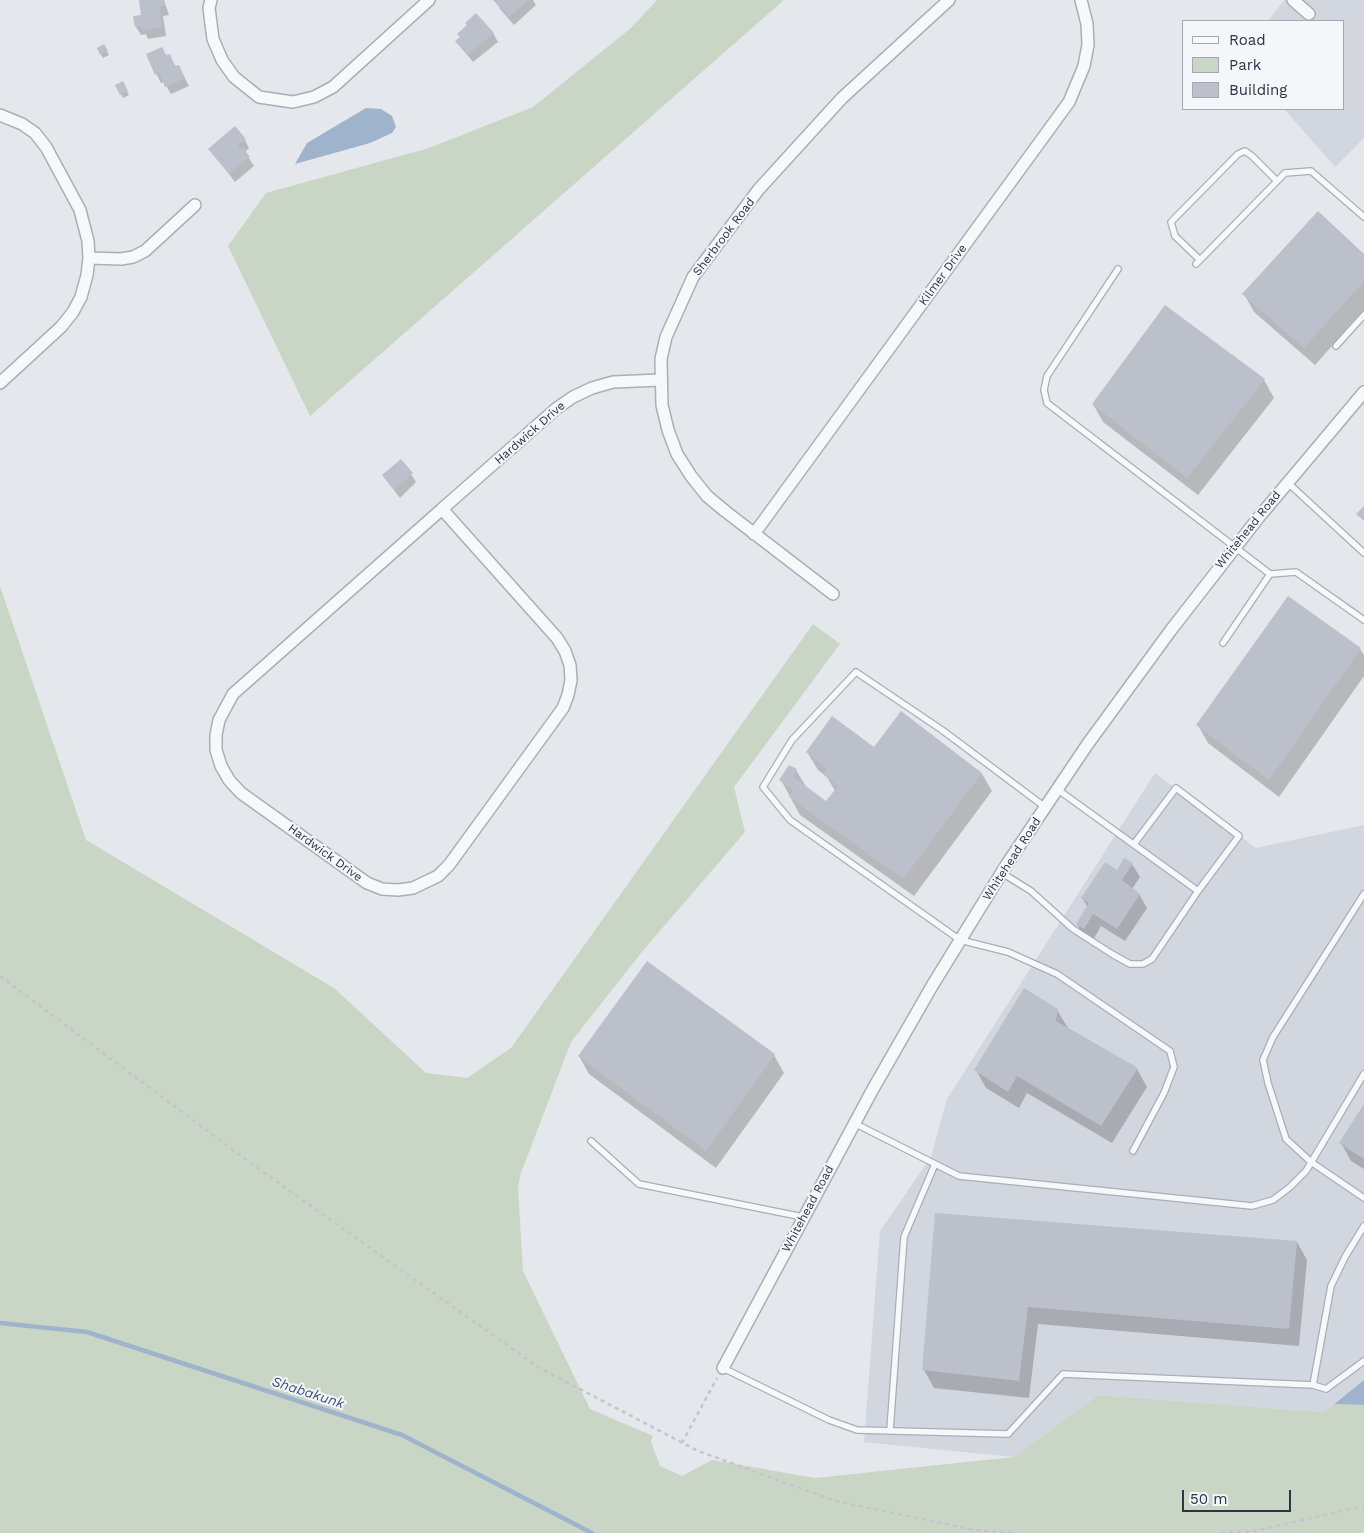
<!DOCTYPE html>
<style>
body{margin:0}
#map{position:relative;width:1364px;height:1533px;overflow:hidden;background:#e4e7ec;font-family:"Work Sans",sans-serif}
canvas{display:block}
.legend{position:absolute;left:1182px;top:20px;width:162px;height:90px;box-sizing:border-box;background:#f4f6f9;border:1px solid #a4a8b1;margin:0;padding:6px 9px;list-style:none;font-size:15px;color:#2b3445}
.legend li{display:flex;align-items:center;gap:10px;height:25px}
.legend b{width:25px;border:1px solid #a4a8b1}
.scale{position:absolute;left:1182px;top:1490px;width:109px;height:22px;box-sizing:border-box;border:2px solid #2b3445;border-top:0;padding-left:6px;font-size:15px;line-height:18px;white-space:nowrap;color:#2b3445;-webkit-text-stroke:4px #f4f6f9;paint-order:stroke}
</style>
<div id="map">
<canvas width="1364" height="1533"></canvas>
<ul class="legend">
<li><b style="height:6px;background:#f7f8fa"></b>Road</li>
<li><b style="height:14px;background:#c9d6c5"></b>Park</li>
<li><b style="height:14px;background:#bbc0ca"></b>Building</li>
</ul>
<div class="scale">50 m</div>
</div>
<script>
const g = document.querySelector('canvas').getContext('2d');
g.lineJoin = 'round';
function paint(path, color) { g.fillStyle = color; g.fill(path, 'evenodd'); }
const toPath = rows => new Path2D(rows.map(r => 'M' + r).join(''));
function strokePath(path, color, width, dash) { g.strokeStyle = color; g.lineWidth = width; g.lineCap = dash ? 'butt' : 'round'; g.setLineDash(dash || []); g.stroke(path); }
function label(font, color, halo, rows, align = 'center') {
  g.font = font + ' "Work Sans",sans-serif'; g.lineWidth = 4; g.setLineDash([]); g.textBaseline = 'middle'; g.strokeStyle = halo; g.fillStyle = color; for (const [text, x, y, turn = 0] of rows) {
    g.save(); g.translate(x, y); g.rotate((+turn || 0) * Math.PI / 180); g.textAlign = isNaN(turn) ? turn : align; if (halo) g.strokeText(text, 0, 0); g.fillText(text, 0, 0); g.restore();
  }
}
const built = toPath([
 [1284,0,1364,0,1364,138,1335,167,1284,109,1343,109,1343,21,1268,21],
 [1155,773,1256,848,1364,825,1364,1380,1323,1412,1098,1395,1014,1457,864,1442,880,1231,931,1157,947,1099]
]);
const green = toPath([
 [657,0,784,0,310,416,228,246,266,193,429,148,533,107,631,28],
 [0,586,86,840,334,988,426,1073,467,1078,511,1048,813,624,840,644,734,787,745,832,641,953,571,1042,521,1173,518,1187,523,1271,590,1409,653,1436,651,1442,660,1466,682,1476,712,1460,815,1478,1014,1457,1098,1395,1323,1412,1334,1404,1364,1405,1364,1533,0,1533]
]);
const water = toPath([
 [366,108,381,109,392,116,396,127,392,133,370,143,295,164,307,143],
 [1364,1380,1364,1405,1334,1404]
]);
const shadow = toPath([
 [140,0,164,0,169,15,163,16,166,36,148,39,146,34,141,35,136,27,142,16],
 [496,0,533,0,536,5,514,25,500,9],
 [493,33,498,42,473,62,456,41,460,38],
 [104,46,109,55,103,58,98,49],
 [147,55,169,55,176,67,183,75,189,86,171,94,164,82,161,83],
 [122,83,129,95,123,98,117,86],
 [245,140,249,148,245,152,254,166,235,182,210,149],
 [1364,255,1364,310,1315,365,1254,312,1244,294],
 [1264,380,1274,398,1198,495,1103,422,1093,404],
 [411,474,416,482,400,498,383,476],
 [1360,649,1364,655,1364,676,1279,797,1208,743,1198,725],
 [901,713,982,774,992,791,914,896,800,815,781,780,796,770,807,788,827,803,835,791,827,777,818,770,807,752,874,748],
 [1132,864,1140,877,1132,889,1139,894,1147,908,1125,941,1101,926,1092,942,1085,938,1077,924,1088,907,1082,898],
 [1057,1010,1068,1028,1137,1069,1147,1087,1112,1143,1027,1093,1019,1108,986,1088,976,1070],
 [774,1055,784,1073,716,1168,589,1074,579,1056],
 [1364,1106,1364,1169,1351,1161,1341,1143],
 [936,1215,1297,1242,1307,1260,1299,1346,1038,1324,1029,1398,934,1388,924,1370]
]);
const stream = toPath([
 [0,1323,87,1332,402,1435,592,1533]
]);
const building = toPath([
 [139,0,163,0,165,6,159,7,162,27,142,31,141,26,135,27,133,16,141,15],
 [493,0,528,0,509,17],
 [476,13,494,33,467,55,455,41,460,37,457,34,467,25,465,23],
 [104,44,108,51,100,55,97,48],
 [162,47,166,55,170,54,175,66,179,65,185,78,165,87,159,73,155,75,146,54],
 [123,81,128,91,120,95,115,85],
 [235,126,246,139,237,146,240,150,243,148,250,157,229,174,208,149],
 [1318,211,1364,254,1364,281,1304,348,1242,294],
 [1165,305,1265,379,1187,478,1092,404],
 [401,459,413,473,394,490,382,475],
 [1364,506,1364,521,1356,514],
 [1288,596,1361,648,1269,780,1196,725],
 [901,711,982,773,903,879,789,797,793,790,779,780,789,765,797,769,793,777,826,801,838,786,824,775,827,768,806,752,832,716,874,747],
 [1124,858,1133,863,1122,880,1140,894,1117,929,1093,914,1084,929,1076,924,1089,903,1081,898,1105,862,1117,870],
 [647,961,775,1054,706,1151,578,1056],
 [1024,988,1058,1009,1056,1021,1138,1068,1101,1126,1017,1076,1008,1092,974,1070],
 [1364,1104,1364,1159,1339,1143],
 [935,1213,1297,1241,1289,1329,1028,1307,1019,1381,922,1370]
]);
const path = toPath([
 [0,976,249,1162,538,1367,698,1451,836,1501,975,1530,1015,1533],
 [682,1443,717,1378],
 [1221,1533,1254,1531,1364,1506]
]);
const service = toPath([
 [1200,260,1175,236,1171,222,1238,154,1245,151,1252,156,1277,181],
 [1196,264,1285,173,1311,171,1364,217],
 [1118,269,1047,376,1044,390,1047,403,1270,574,1296,572,1364,620],
 [1336,346,1364,315],
 [1287,482,1364,553],
 [1223,643,1270,574],
 [1057,789,1198,891],
 [1045,807,942,730,856,672,792,740,763,787,790,820,960,940,1008,952,1057,974,1170,1051,1174,1067,1164,1093,1133,1151],
 [1002,873,1031,891,1073,929,1112,954,1130,964,1143,964,1152,959,1198,891,1239,836,1176,788,1134,844],
 [1364,894,1273,1037,1263,1060,1268,1083,1286,1139,1311,1162,1364,1198],
 [854,1123,959,1176,1252,1206,1273,1200,1290,1187,1306,1171,1364,1074],
 [591,1141,639,1184,803,1217],
 [1364,1226,1345,1257,1331,1286,1313,1385,1326,1389,1364,1361],
 [723,1368,829,1420,857,1430,1008,1434,1063,1374,1313,1385],
 [890,1430,904,1237,935,1164]
]);
const minor = toPath([
 [211,0,209,8,213,39,222,60,234,77,259,97,293,102,314,97,333,87,429,0],
 [1293,0,1309,14],
 [0,115,22,124,35,133,46,147,80,210,88,241,89,258,87,275,81,297,73,312,61,327,0,383],
 [89,258,121,259,133,257,145,251,195,205],
 [442,509,557,638,565,651,570,665,571,680,568,695,563,708,449,865,438,876,413,888,398,890,382,889,367,883,241,793,229,780,221,766,216,750,216,735,219,720,233,694,442,509],
 [442,509,557,408,573,397,592,388,613,382,660,380],
 [754,534,1069,102,1084,66,1088,45,1087,24,1081,0],
 [833,594,725,511,707,496,691,476,677,454,668,430,662,405,661,359,666,337,693,277,759,189,842,98,949,0],
 [723,1368,873,1089,932,986,1007,864,1087,745,1171,630,1259,517,1364,392]
]);
const streetNames = [
 ["Sherbrook Road",724,237,-53],
 ["Kilmer Drive",943,275,-54],
 ["Hardwick Drive",530,433,-41],
 ["Whitehead Road",1248,530,-51],
 ["Hardwick Drive",325,853,36],
 ["Whitehead Road",1012,859,-57],
 ["Whitehead Road",808,1209,-62]
];
const waterNames = [
 ["Shabakunk",308,1393,18]
];
paint(built, '#d2d6de');
paint(green, '#c9d6c5');
paint(water, '#9fb4cc');
paint(shadow, '#0003');
strokePath(stream, '#9fb4cc', 4.5);
paint(building, '#bbc0ca');
strokePath(service, '#a9aeb7', 8);
strokePath(minor, '#a9aeb7', 14);
strokePath(path, '#c2c5cb', 2.5, [4, 4]);
strokePath(service, '#f7f8fa', 5.5);
strokePath(minor, '#f7f8fa', 11);
label('12px', '#2b3445', '#f4f6f9', streetNames);
label('italic 14px', '#34527a', '#f4f6f9', waterNames);
</script>
